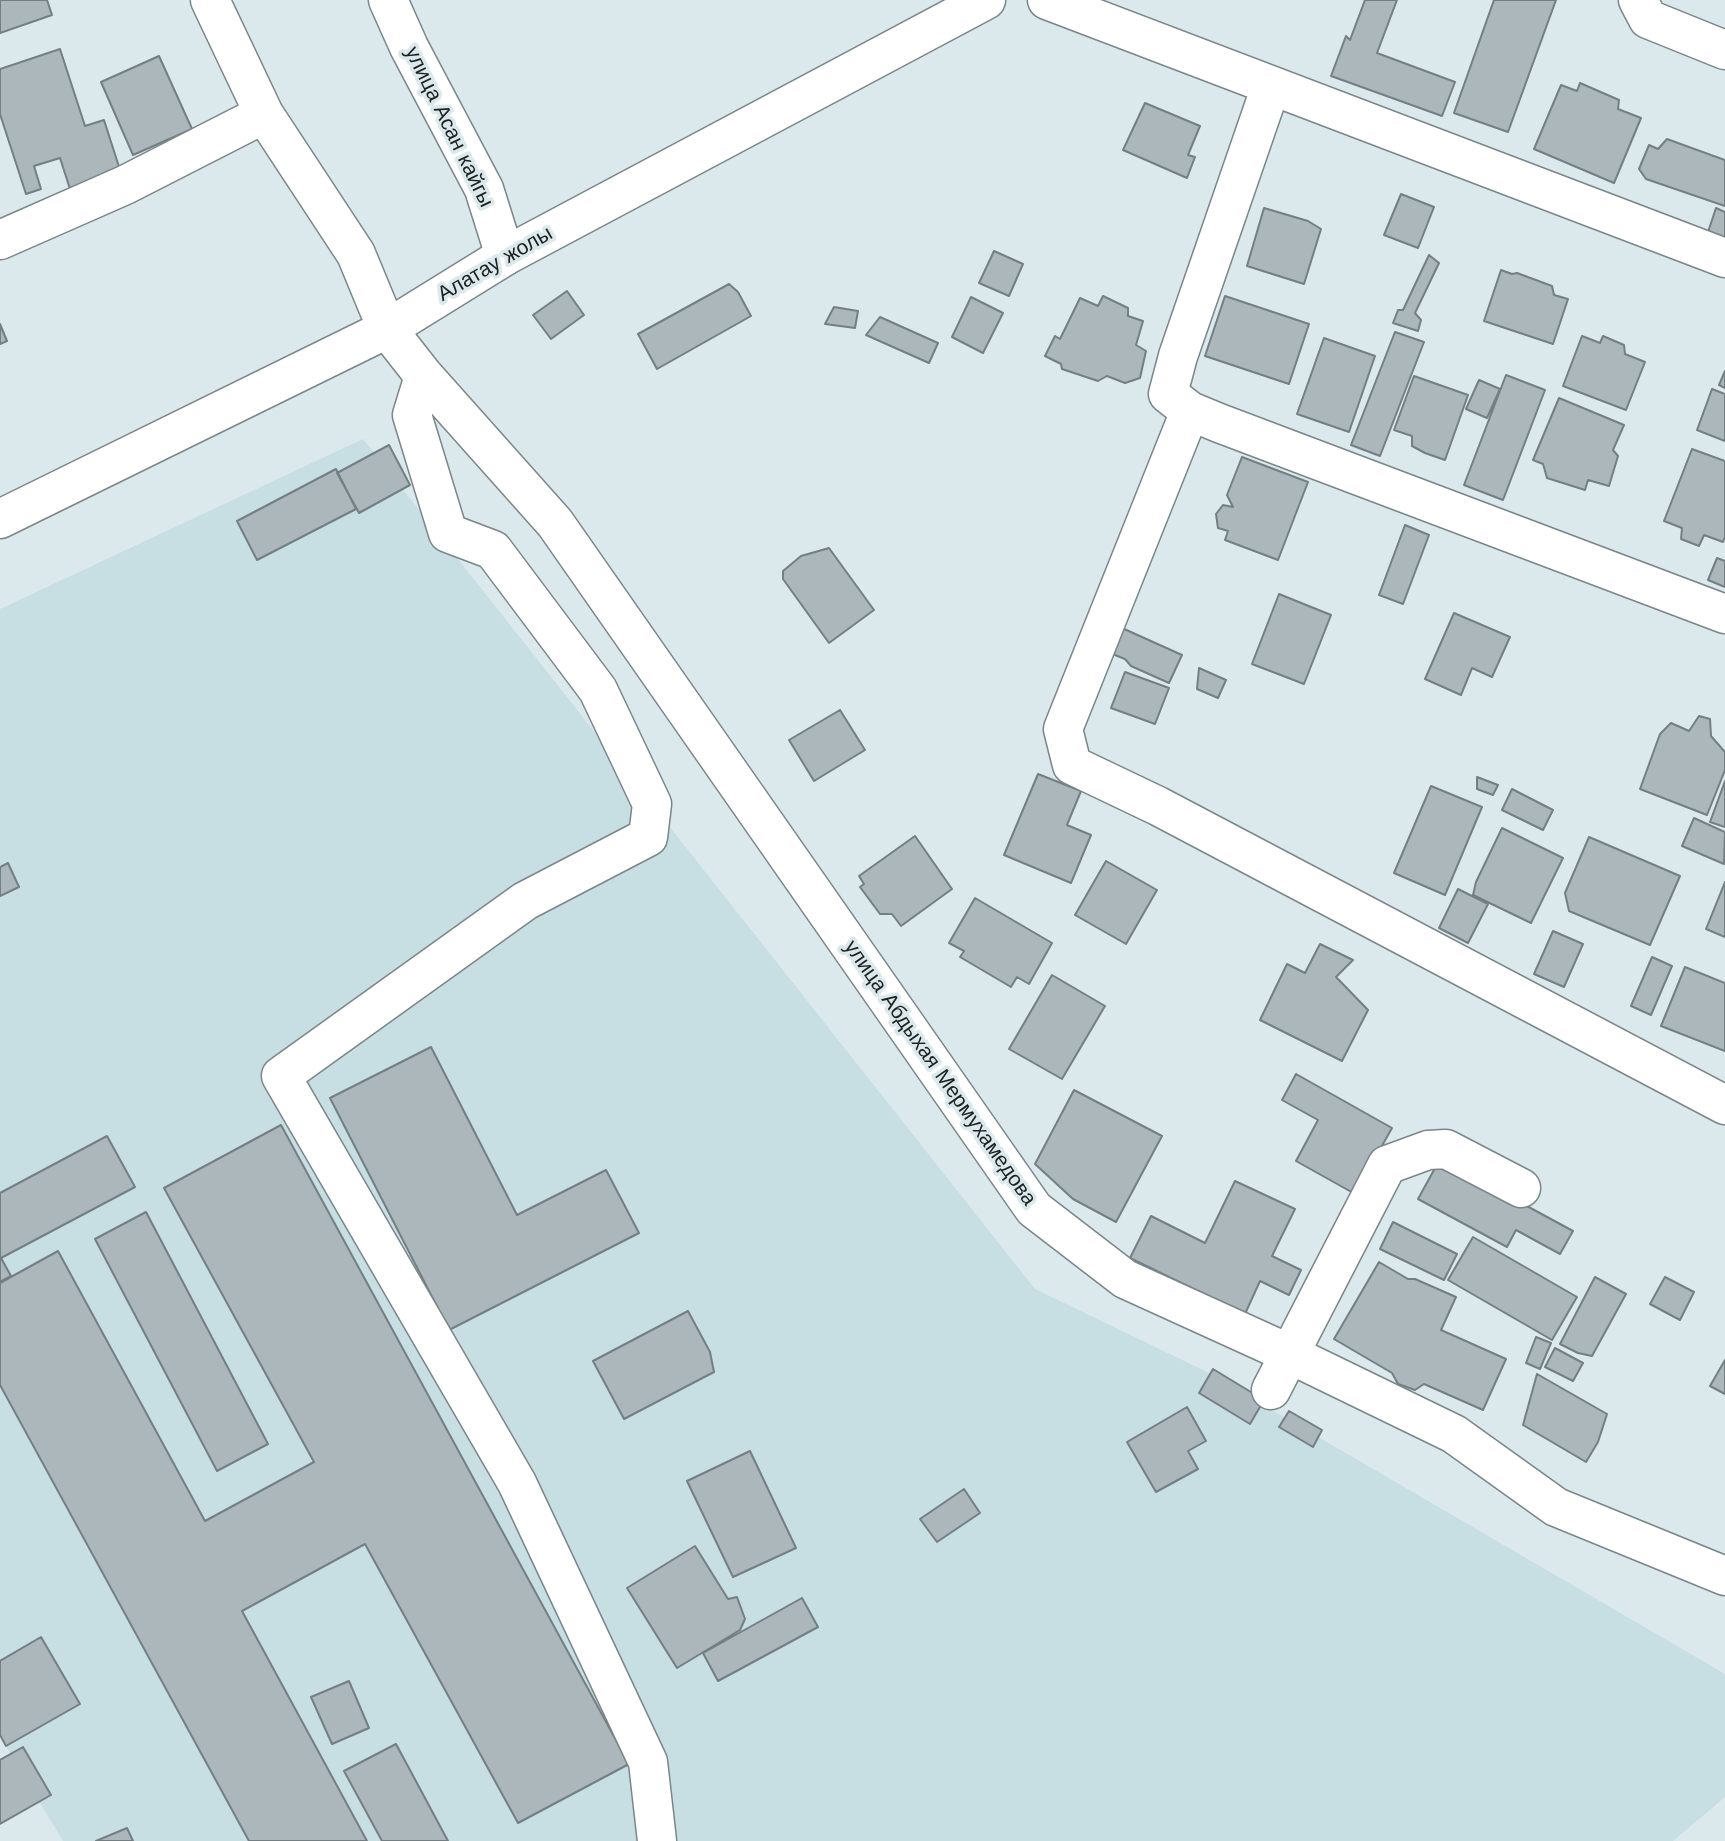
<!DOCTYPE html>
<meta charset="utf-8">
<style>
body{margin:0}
canvas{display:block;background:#dbe9ec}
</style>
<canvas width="1725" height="1841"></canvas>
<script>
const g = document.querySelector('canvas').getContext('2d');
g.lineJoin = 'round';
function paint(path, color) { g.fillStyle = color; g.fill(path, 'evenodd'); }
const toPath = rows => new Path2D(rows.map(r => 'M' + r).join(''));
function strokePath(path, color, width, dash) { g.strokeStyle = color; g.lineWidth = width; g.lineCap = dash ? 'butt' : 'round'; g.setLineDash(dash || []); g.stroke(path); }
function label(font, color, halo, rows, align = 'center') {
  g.font = font + ' "Work Sans",sans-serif'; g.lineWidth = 7; g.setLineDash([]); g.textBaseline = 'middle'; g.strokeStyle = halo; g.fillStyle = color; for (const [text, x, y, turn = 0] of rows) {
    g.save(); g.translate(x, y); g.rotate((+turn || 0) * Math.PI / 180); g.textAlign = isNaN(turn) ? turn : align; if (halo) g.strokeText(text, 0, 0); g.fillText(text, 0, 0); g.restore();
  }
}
const built = toPath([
 [363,439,1035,1289,1205,1371,1725,1674,1725,1797,1673,1841,63,1841,0,1736,0,609]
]);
const building = toPath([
 [0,0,47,0,52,15,0,33,0,0],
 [1365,0,1397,0,1377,53,1455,82,1442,116,1331,76,1346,36,1350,40,1365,0],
 [1494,0,1556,0,1508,132,1454,113,1494,0],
 [60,49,85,126,104,120,121,173,70,189,60,158,34,166,41,189,26,194,0,114,0,69,60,49],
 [159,56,192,129,133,155,101,82,159,56],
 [1580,83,1619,100,1618,109,1641,118,1614,183,1534,149,1561,85,1577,91,1580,83],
 [1145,103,1200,126,1188,155,1195,157,1187,178,1123,150,1145,103],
 [1667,139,1725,160,1725,206,1646,179,1639,169,1649,145,1658,149,1667,139],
 [1401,194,1434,207,1418,248,1384,235,1401,194],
 [1264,208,1308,221,1321,229,1304,284,1247,266,1264,208],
 [1716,208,1725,212,1725,238,1708,232,1716,208],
 [994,251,1023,264,1009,296,979,283,994,251],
 [1429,255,1439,263,1415,313,1421,320,1418,331,1393,323,1398,310,1403,310,1429,255],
 [1501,270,1512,274,1517,273,1552,286,1554,295,1568,299,1553,344,1484,321,1501,270],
 [729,284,738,292,751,316,657,369,638,334,729,284],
 [567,291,584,315,551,339,533,315,567,291],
 [1103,296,1128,308,1128,316,1143,321,1136,345,1146,351,1140,378,1125,383,1107,376,1098,381,1062,369,1061,364,1045,356,1055,336,1060,339,1080,298,1098,306,1103,296],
 [1225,296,1309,324,1289,384,1205,356,1225,296],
 [971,297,1003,313,983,353,952,337,971,297],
 [834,307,858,311,855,328,825,324,834,307],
 [880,317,938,343,929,363,866,335,880,317],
 [0,324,7,341,0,344,0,324],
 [1395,332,1424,342,1380,456,1351,445,1395,332],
 [1582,336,1600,343,1603,336,1624,345,1625,354,1645,362,1626,410,1563,386,1582,336],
 [1324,338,1375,356,1349,432,1297,414,1324,338],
 [1725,371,1725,388,1719,385,1725,371],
 [1506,375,1545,390,1503,500,1464,485,1506,375],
 [1414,376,1468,395,1445,460,1425,453,1412,446,1412,436,1394,430,1414,376],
 [1479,380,1500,389,1487,418,1466,409,1479,380],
 [1712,389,1725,394,1725,441,1697,430,1712,389],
 [1559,398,1624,425,1613,450,1618,456,1609,486,1588,480,1585,490,1547,478,1543,464,1533,460,1559,398],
 [389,445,410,485,359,513,337,473,389,445],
 [1692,449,1725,461,1725,537,1723,542,1704,535,1699,546,1681,539,1682,528,1664,521,1692,449],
 [1242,457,1308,482,1278,560,1225,540,1228,531,1218,528,1216,514,1223,505,1233,507,1227,495,1242,457],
 [336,469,356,509,257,560,237,521,336,469],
 [1405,525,1429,535,1403,604,1379,595,1405,525],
 [829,548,874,610,829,643,783,579,783,571,801,556,829,548],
 [1717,558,1725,561,1725,587,1708,580,1717,558],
 [1279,594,1331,615,1304,684,1252,664,1279,594],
 [1454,613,1510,637,1492,677,1472,668,1461,695,1425,679,1454,613],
 [1122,628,1182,655,1169,683,1131,666,1125,659,1110,653,1122,628],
 [1199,668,1226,680,1218,698,1197,689,1199,668],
 [1125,672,1169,688,1155,724,1111,708,1125,672],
 [840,710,865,750,814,781,789,740,840,710],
 [1699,716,1710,719,1711,736,1725,752,1725,770,1707,815,1640,789,1660,734,1671,723,1689,731,1699,716],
 [1038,774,1081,791,1067,825,1091,835,1071,883,1004,855,1038,774],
 [1477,777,1498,785,1493,795,1477,789,1477,777],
 [1725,781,1725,827,1710,822,1725,781],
 [1431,786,1482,807,1445,895,1394,873,1431,786],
 [1512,789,1553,810,1543,830,1502,810,1512,789],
 [1694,818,1725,832,1724,864,1682,846,1694,818],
 [1502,828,1563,858,1531,923,1473,895,1476,882,1502,828],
 [915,836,952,889,901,926,892,914,880,914,860,887,864,884,859,876,915,836],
 [1589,837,1680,876,1650,945,1569,911,1565,893,1589,837],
 [1106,861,1157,890,1126,944,1075,915,1106,861],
 [8,863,19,887,0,896,0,867,8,863],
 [1725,882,1725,937,1706,929,1725,882],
 [1458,889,1488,904,1468,943,1439,928,1458,889],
 [975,898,1052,943,1029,984,1017,977,1011,987,960,957,964,951,949,943,975,898],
 [1553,931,1583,944,1564,987,1534,974,1553,931],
 [1320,944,1353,960,1336,977,1368,1010,1342,1061,1260,1020,1287,964,1305,973,1320,944],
 [1652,957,1672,966,1651,1015,1631,1006,1652,957],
 [1685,967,1725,983,1725,1051,1661,1026,1685,967],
 [1052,975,1105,1006,1062,1079,1009,1049,1052,975],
 [431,1047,517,1215,606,1170,639,1233,449,1330,330,1098,431,1047],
 [1296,1074,1392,1128,1355,1194,1296,1161,1318,1120,1282,1100,1296,1074],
 [1074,1090,1162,1136,1116,1222,1073,1199,1035,1164,1074,1090],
 [281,1125,629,1764,518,1823,365,1544,242,1611,367,1841,249,1841,0,1385,0,1283,58,1251,205,1521,314,1462,164,1188,281,1125],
 [107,1136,135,1187,1,1258,11,1276,0,1282,0,1193,107,1136],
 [1440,1159,1573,1231,1560,1254,1516,1230,1507,1247,1418,1199,1440,1159],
 [1235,1181,1295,1209,1272,1256,1301,1270,1289,1295,1260,1281,1245,1314,1130,1258,1151,1216,1205,1243,1235,1181],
 [146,1212,268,1444,217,1471,95,1239,146,1212],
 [1393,1222,1457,1254,1444,1280,1380,1249,1393,1222],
 [1473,1237,1577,1297,1552,1340,1448,1280,1473,1237],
 [1379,1262,1408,1279,1415,1279,1456,1297,1441,1330,1506,1359,1483,1410,1424,1384,1415,1390,1398,1384,1392,1373,1334,1339,1379,1262],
 [1595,1277,1626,1294,1592,1356,1578,1353,1560,1344,1595,1277],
 [1665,1277,1694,1292,1680,1320,1650,1304,1665,1277],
 [688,1311,710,1352,714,1372,624,1419,593,1361,688,1311],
 [1536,1337,1551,1343,1540,1369,1526,1363,1536,1337],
 [1555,1348,1583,1363,1573,1381,1545,1367,1555,1348],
 [1725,1360,1725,1394,1710,1386,1725,1360],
 [1213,1369,1264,1400,1250,1424,1199,1393,1213,1369],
 [1537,1374,1607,1414,1598,1442,1586,1462,1523,1425,1537,1374],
 [1187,1407,1206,1441,1188,1451,1198,1469,1156,1492,1127,1442,1187,1407],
 [1289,1411,1322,1430,1313,1447,1279,1427,1289,1411],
 [750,1451,796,1548,733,1577,687,1481,750,1451],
 [964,1489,980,1513,937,1542,920,1519,964,1489],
 [695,1546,728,1599,737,1597,745,1619,740,1630,677,1668,627,1588,695,1546],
 [802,1598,818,1627,718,1681,703,1653,802,1598],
 [41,1637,80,1704,6,1746,0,1735,0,1661,41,1637],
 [349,1681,369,1728,332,1744,311,1697,349,1681],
 [396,1744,448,1841,382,1841,344,1771,396,1744],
 [23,1747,51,1795,0,1824,0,1760,23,1747],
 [127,1828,133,1841,96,1841,127,1828]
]);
const minor = toPath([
 [388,0,409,47,484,189,505,256],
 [1047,0,1725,258],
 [1638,0,1648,19,1725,50],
 [1271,86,1178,356,1168,394,1190,411,1219,423,1725,614],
 [264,114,356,254,387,329,424,376,555,523,1034,1209,1125,1279,1281,1350,1454,1434,1556,1507,1725,1576],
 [0,240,125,185,264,114,210,0],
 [424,376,412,415,448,533,493,550,598,690,652,804,648,837,525,901,281,1076,517,1483,648,1762,657,1841],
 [1190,411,1063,729,1072,765,1158,806,1725,1105],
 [1271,1390,1387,1165,1428,1150,1446,1149,1521,1188]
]);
const major = toPath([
 [0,519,387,329,505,256,986,0]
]);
const streetNames = [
 ["улица Асан кайгы",449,127,64],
 ["Алатау жолы",495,264,-30],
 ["улица Абдыхая Мермухамедова",940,1073,55]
];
paint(built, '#c7dee3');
paint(building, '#abb7bb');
strokePath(building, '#737f82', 2);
strokePath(minor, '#7a8689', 41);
strokePath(major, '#7a8689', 41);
strokePath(minor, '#fff', 38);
strokePath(major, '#fff', 38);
label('21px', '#1b2021', '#dbe9ec', streetNames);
</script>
